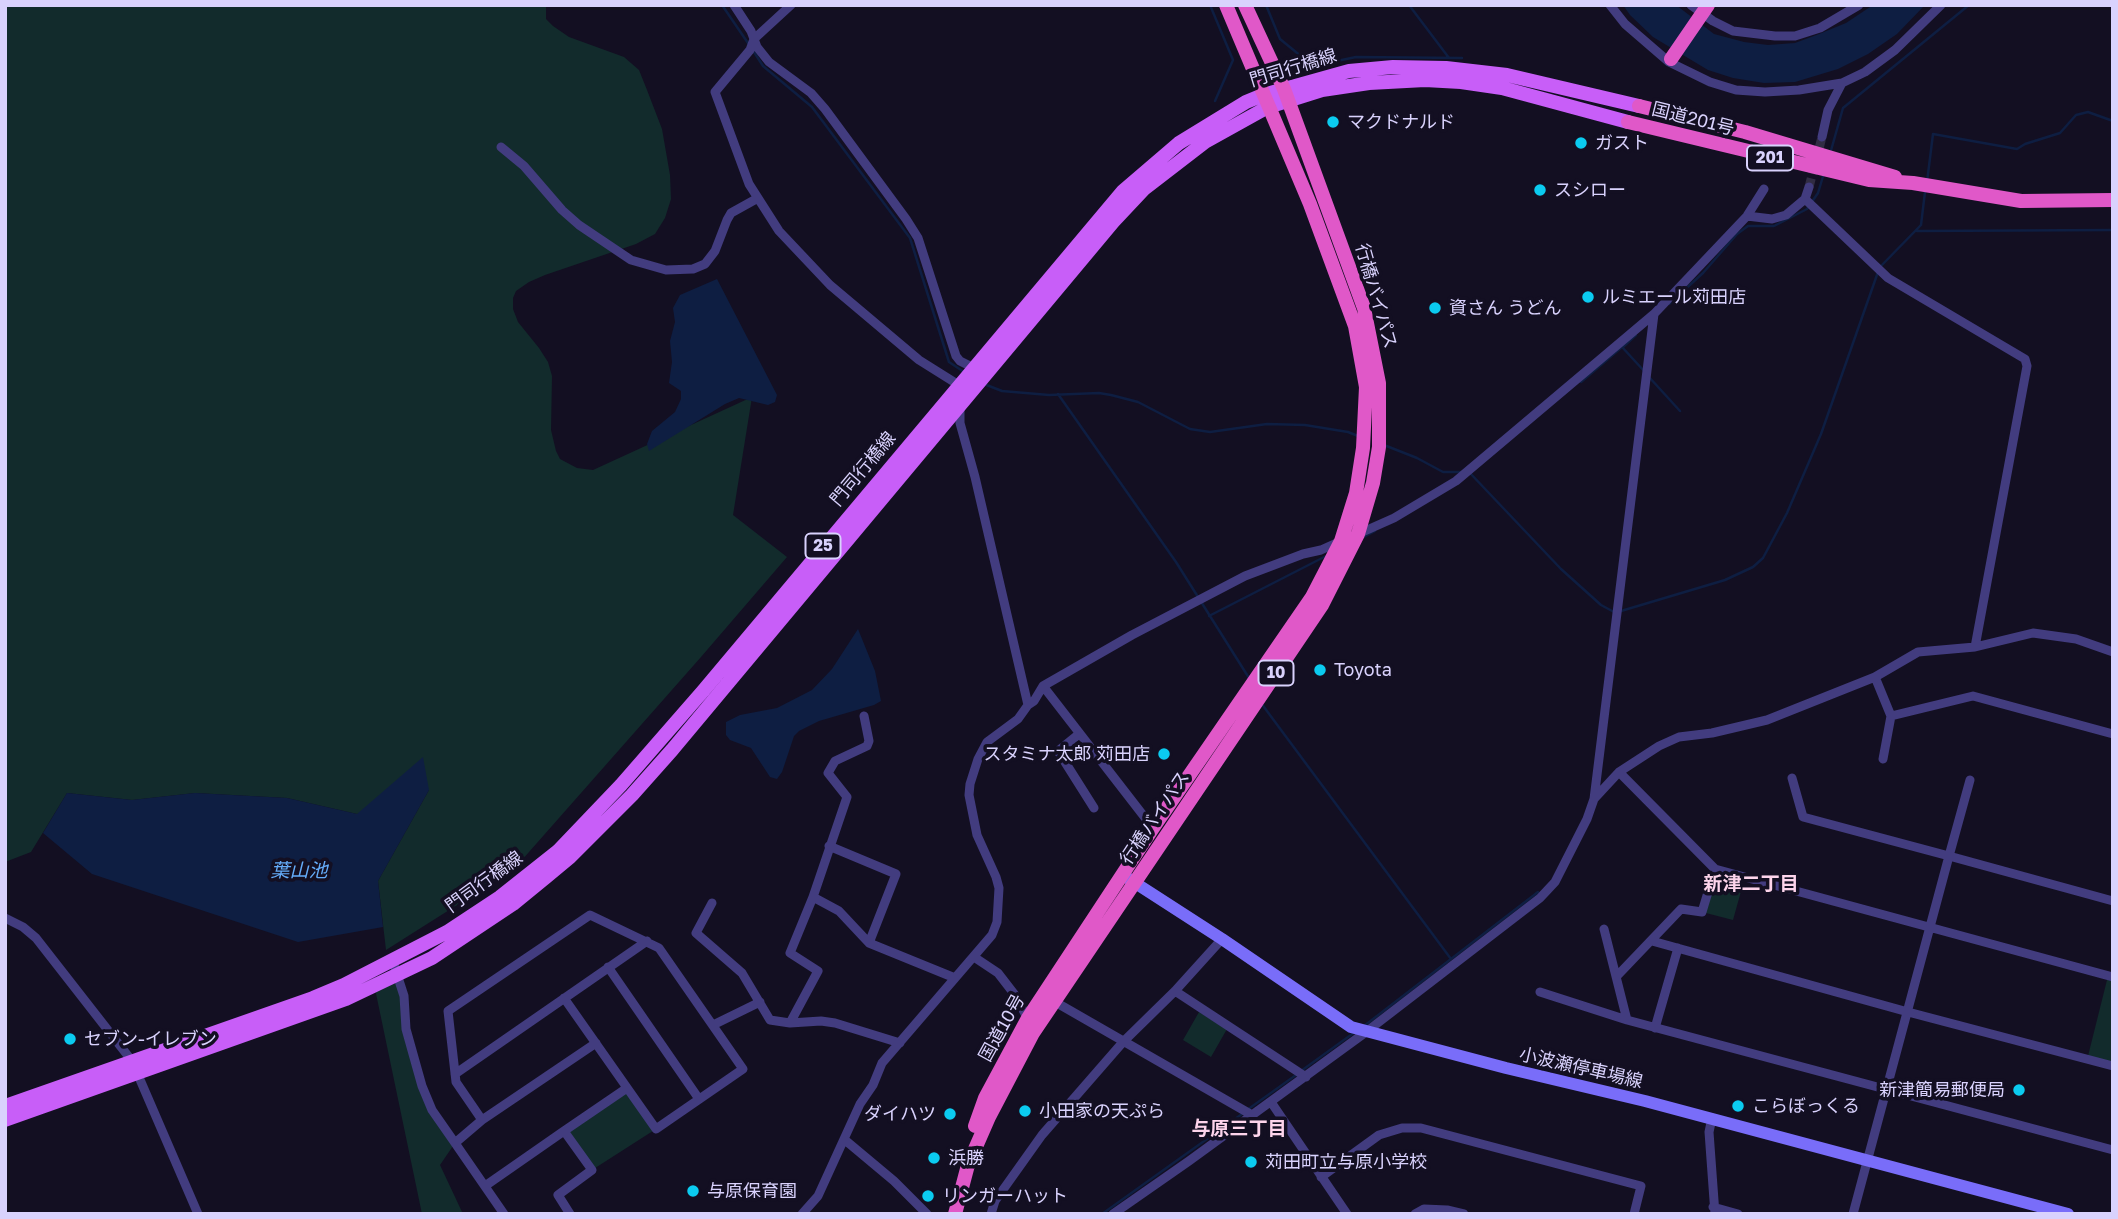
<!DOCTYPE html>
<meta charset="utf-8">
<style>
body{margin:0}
#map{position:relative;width:2118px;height:1219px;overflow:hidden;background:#130f22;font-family:"Golos Text",sans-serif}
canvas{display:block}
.frame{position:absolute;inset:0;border:7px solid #d9d2fd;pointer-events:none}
</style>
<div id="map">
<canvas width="2118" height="1219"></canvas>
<div class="frame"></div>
</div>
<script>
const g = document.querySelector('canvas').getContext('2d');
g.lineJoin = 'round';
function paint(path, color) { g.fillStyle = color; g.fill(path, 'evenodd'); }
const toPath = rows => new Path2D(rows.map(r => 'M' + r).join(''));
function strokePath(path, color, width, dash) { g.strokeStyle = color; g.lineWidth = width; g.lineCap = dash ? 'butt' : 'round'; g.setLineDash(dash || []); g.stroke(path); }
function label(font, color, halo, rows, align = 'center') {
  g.font = font + ' "Golos Text","Noto Sans JP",sans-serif'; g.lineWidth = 7; g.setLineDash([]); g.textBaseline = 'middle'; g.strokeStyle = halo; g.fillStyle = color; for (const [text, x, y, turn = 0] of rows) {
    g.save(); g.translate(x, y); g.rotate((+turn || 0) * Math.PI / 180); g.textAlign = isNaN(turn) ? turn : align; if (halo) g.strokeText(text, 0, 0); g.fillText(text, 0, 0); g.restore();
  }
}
const green = toPath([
 [5,5,546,5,546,19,553,26,569,37,624,57,639,70,647,90,662,129,670,175,671,199,665,218,655,234,636,244,545,275,529,282,516,291,513,298,513,309,518,322,539,348,548,362,552,376,551,430,556,451,560,459,577,468,593,470,752,397,733,515,787,557,701,657,514,869,386,950,378,881,429,790,357,814,287,798,195,793,132,800,67,793,31,852,5,862],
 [1715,869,1745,877,1733,920,1702,912],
 [397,975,406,1029,421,1086,455,1143,440,1165,463,1214,422,1214,374,984],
 [2108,976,2113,977,2113,1066,2087,1060],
 [1199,1012,1227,1029,1211,1057,1183,1040],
 [627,1088,656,1129,592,1170,564,1131]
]);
const water = toPath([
 [1623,5,1676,5,1714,34,1744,42,1768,45,1795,43,1819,34,1846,23,1873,5,1925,5,1897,34,1868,54,1838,69,1795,82,1764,83,1733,78,1708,70,1653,37,1630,15],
 [717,279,777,395,775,402,768,405,739,398,725,404,649,451,647,444,652,431,675,412,681,399,681,391,669,383,672,362,670,341,675,322,673,308,680,295],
 [858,629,875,671,881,701,874,705,819,721,799,731,794,736,782,772,777,779,770,777,751,748,730,740,726,735,726,722,740,715,777,708,812,690,832,669],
 [423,757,429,790,378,881,383,927,298,942,92,874,43,833,67,793,132,800,195,793,287,798,357,814]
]);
const stream = toPath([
 [722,5,750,46],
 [1210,5,1233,60,1215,101],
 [1266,5,1280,39,1313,66,1356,57,1462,58],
 [1409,5,1449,58],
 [754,52,763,66,812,107,910,238,949,362,964,372],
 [1830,154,1843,108,1969,5],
 [1927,182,1933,134,2017,149,2025,144,2060,133,2076,115,2088,112,2113,121],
 [1917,231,2113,230],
 [1881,266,1921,225,1925,192],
 [1669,304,1703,273,1737,234,1748,226,1774,226,1807,209,1818,193,1824,173],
 [1623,347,1636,335],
 [1649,377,1680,411],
 [1581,382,1622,347,1645,372],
 [984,384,1002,391,1049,395,1099,393,1111,395,1138,402,1190,429,1210,432,1267,424,1305,425,1348,432,1358,436],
 [1058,394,1176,562,1249,678],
 [1384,445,1417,458,1443,472,1463,472],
 [1469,472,1561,569,1601,605,1614,612],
 [1362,538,1375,531],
 [1621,611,1725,580,1753,567,1763,558,1787,513,1821,434,1878,272],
 [1209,616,1328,555],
 [1261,703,1451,959],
 [1364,1026,1538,892],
 [1301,1071,1355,1032],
 [1247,1110,1296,1075],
 [1102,1214,1242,1114]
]);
const minorTunnel = toPath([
 [1809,187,1822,137]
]);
const minor = toPath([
 [734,5,751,31,757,47,769,62,811,93,825,109,906,219,918,238,956,356,960,361,978,370],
 [791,5,754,39,750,50,715,92,749,184,779,231,830,285,919,360,962,387],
 [1610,5,1625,24,1669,62,1710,82,1736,90,1765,92,1799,90,1842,83,1865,72,1895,50,1941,5],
 [1691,5,1713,21,1733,31,1775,36,1795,36,1820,28,1859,5],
 [1822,137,1828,110,1842,83],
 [501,147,524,166,562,210,579,225,631,260,666,270,693,269,705,264,715,251,727,220,731,213,758,198],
 [1805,199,1888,278,2025,359,2027,366,1975,647],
 [1747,216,1772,219,1786,215,1805,199,1809,187],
 [960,407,960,423,975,477,1028,705],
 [1358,534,1394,518,1456,481,1654,314,1747,216,1764,189],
 [1875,677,1891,716,1883,759],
 [1043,686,1153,828],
 [1891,716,1973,696,2113,734],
 [1079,734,1058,751,1094,808],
 [1619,772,1715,869,2113,977],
 [1792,778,1803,817,1949,856,1853,1214],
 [1970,780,1949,856,2113,901],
 [1594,799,1619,772,1659,746,1679,737,1712,733,1767,720,1875,677,1918,652,1975,647,2033,633,2076,639,2113,652],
 [829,846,896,874,869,943],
 [813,897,839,911,869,943,955,978],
 [712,903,696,933,742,973,770,1020,790,1023,821,1021,835,1023,900,1043],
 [5,918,23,927,36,938,132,1061,198,1214],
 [1604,929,1627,1020],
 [1652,941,1908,1012,2113,1066],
 [974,957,998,973,1015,995,1029,1021],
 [393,962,404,996,406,1029,422,1086,432,1110,455,1143],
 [608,967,699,1099],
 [1617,976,1681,909,1702,912,1715,869],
 [1175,991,1306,1077],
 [1540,992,1627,1020,2113,1150],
 [1050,999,1252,1115],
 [790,1023,818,971,790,953,813,897,847,797,828,773,835,761,867,746,869,741,864,716],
 [713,1025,760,1002],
 [1655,1028,1678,948],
 [455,1074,647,941],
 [1271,1102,1347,1214],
 [1712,1118,1709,1132,1715,1214],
 [482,1120,596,1043],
 [845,1140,894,1181,927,1214],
 [1321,1177,1379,1135,1402,1128,1421,1128,1641,1186,1634,1214],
 [485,1186,564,1131],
 [1713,1207,1738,1214],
 [504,1214,455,1143,482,1120,456,1082,448,1011,590,915,659,948,743,1069,656,1129,564,998],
 [570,1214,558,1195,592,1170,564,1131,627,1088],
 [802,1214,818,1196,860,1104,873,1085,882,1063,992,935,997,922,999,888,996,877,977,835,969,795,970,784,978,759,987,742,1018,719,1028,705,1034,701,1043,686,1132,635,1245,576,1303,554,1321,550,1341,541],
 [991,1214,995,1201,1042,1135,1123,1042,1175,991,1222,939],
 [1113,1214,1189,1161,1366,1032,1540,898,1555,882,1587,819,1594,799,1654,314],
 [1415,1214,1424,1209,1447,1210,1464,1214]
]);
const secondary = toPath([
 [1126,877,1222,939,1351,1027,1506,1068,1645,1101,2068,1214]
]);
const primary = toPath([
 [5,1106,313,998,344,985,447,932,500,897,558,851,621,785,703,691,1123,191,1179,143,1246,102,1263,95,1349,71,1393,67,1446,68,1507,75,1639,106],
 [5,1120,346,999,432,958,513,904,546,877,570,857,632,795,672,750,1113,222,1144,189,1205,142,1268,107,1322,90,1369,83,1425,80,1461,82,1502,88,1628,122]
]);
const trunk = toPath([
 [1671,59,1708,5],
 [1639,106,1745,132,1895,177],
 [1628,122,1869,180,1913,183,2021,201,2113,200],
 [975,1126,985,1098,1028,1018,1153,828,1312,597,1341,541,1356,493,1363,448,1366,387,1355,326,1310,204,1226,5],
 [955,1214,968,1165,989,1117,1033,1033,1322,605,1358,534,1373,483,1379,447,1379,383,1364,308,1284,89,1245,5]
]);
const markers = [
 [1333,122,7,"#0bcbf0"],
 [1581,143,7,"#0bcbf0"],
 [1540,190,7,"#0bcbf0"],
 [1588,297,7,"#0bcbf0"],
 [1435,308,7,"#0bcbf0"],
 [1320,670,7,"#0bcbf0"],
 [1164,754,7,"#0bcbf0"],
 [70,1039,7,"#0bcbf0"],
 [2019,1090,7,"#0bcbf0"],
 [1738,1106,7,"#0bcbf0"],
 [1025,1111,7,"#0bcbf0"],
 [950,1114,7,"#0bcbf0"],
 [934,1158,7,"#0bcbf0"],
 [1251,1162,7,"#0bcbf0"],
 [693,1191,7,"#0bcbf0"],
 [928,1196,7,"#0bcbf0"]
];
const shields = [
 [1770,158,46],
 [823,546,35],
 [1276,673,35]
];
const shieldNames = [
 ["201",1770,158],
 ["25",823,546],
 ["10",1276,673]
];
const streetNames = [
 ["門司行橋線",1293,68,-17],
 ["国道201号",1693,119,14],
 ["行橋バイパス",1376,296,74],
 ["門司行橋線",863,469,-50],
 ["行橋バイパス",1155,818,-56],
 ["門司行橋線",484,882,-36],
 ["国道10号",1002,1028,-61],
 ["小波瀬停車場線",1581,1068,13]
];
const poiNames = [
 ["マクドナルド",1347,122],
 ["ガスト",1595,143],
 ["スシロー",1554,190],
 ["ルミエール苅田店",1602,297],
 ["資さん うどん",1449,308],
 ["Toyota",1334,670],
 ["スタミナ太郎 苅田店",1150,754,"right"],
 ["セブン-イレブン",84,1039],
 ["新津簡易郵便局",2005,1090,"right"],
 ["こらぼっくる",1752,1106],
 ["小田家の天ぷら",1039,1111],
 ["ダイハツ",936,1114,"right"],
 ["浜勝",948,1158],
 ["苅田町立与原小学校",1265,1162],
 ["与原保育園",707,1191],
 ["リンガーハット",942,1196]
];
const waterNames = [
 ["葉山池",299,871]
];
const neighbourhoodNames = [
 ["新津二丁目",1751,884],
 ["与原三丁目",1239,1129]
];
paint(green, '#122b2c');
paint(water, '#0e1e42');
strokePath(stream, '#0e1e42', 2.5);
strokePath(minorTunnel, '#312c43', 9, [9, 4.5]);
strokePath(minor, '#423c7f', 9);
strokePath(secondary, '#796df9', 12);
strokePath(primary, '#c85ef8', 14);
strokePath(trunk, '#e058c8', 14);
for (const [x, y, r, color] of markers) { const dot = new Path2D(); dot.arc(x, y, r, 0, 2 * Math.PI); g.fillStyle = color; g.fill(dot); strokePath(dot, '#130f22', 2.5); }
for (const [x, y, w] of shields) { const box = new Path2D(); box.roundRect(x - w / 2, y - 12.5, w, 25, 5); g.fillStyle = '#130f22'; g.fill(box); strokePath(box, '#d9d2fd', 2); }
label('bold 16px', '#d9d2fd', null, shieldNames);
label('18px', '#d9d2fd', '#130f22', streetNames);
label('18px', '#d9d2fd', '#130f22', poiNames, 'left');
label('italic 19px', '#64abf8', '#130f22', waterNames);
label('bold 19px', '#fdd4eb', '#130f22', neighbourhoodNames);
</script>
